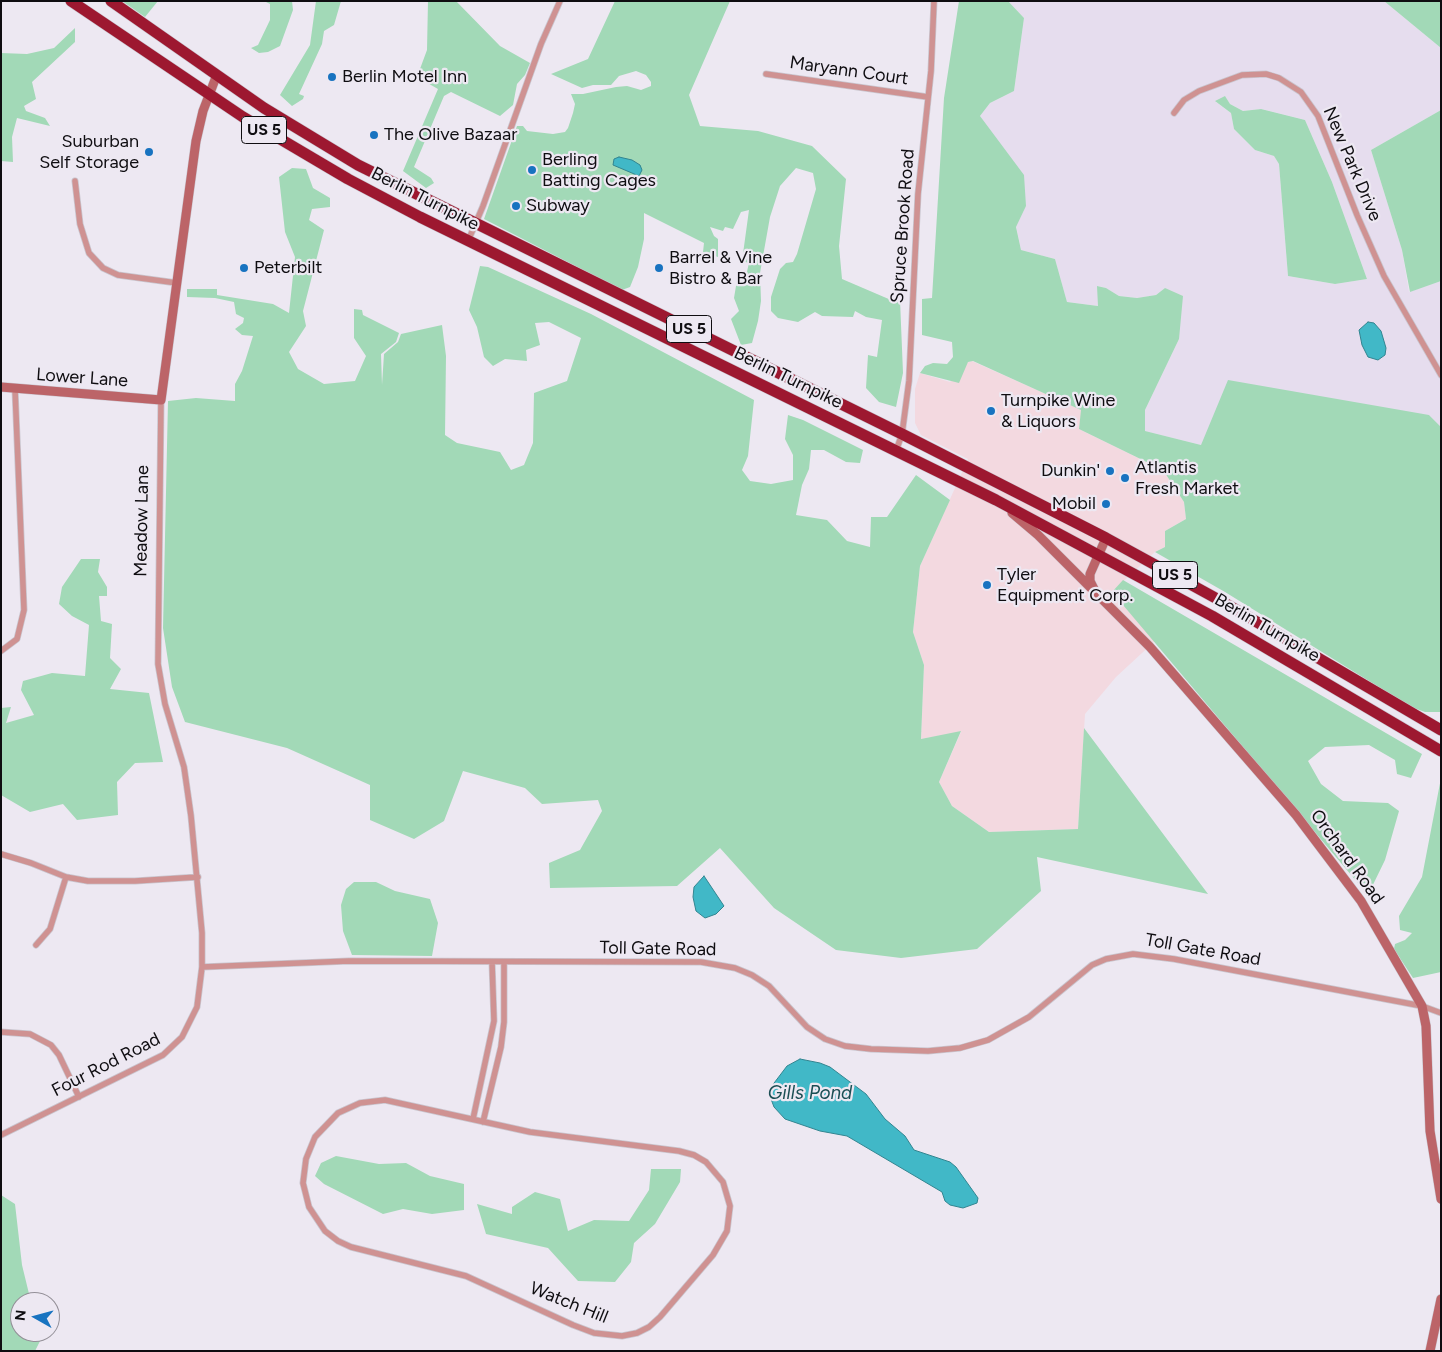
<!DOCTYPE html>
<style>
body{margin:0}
#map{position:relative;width:1442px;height:1352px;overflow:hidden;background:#ede8f2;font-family:Figtree,sans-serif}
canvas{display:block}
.frame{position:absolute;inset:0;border:2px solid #0f0d11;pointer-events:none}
.north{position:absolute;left:10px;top:1292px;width:50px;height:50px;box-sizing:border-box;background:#ede8f2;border:1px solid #949098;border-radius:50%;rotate:277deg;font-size:14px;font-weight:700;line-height:20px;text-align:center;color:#0f0d11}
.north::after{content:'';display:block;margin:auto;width:18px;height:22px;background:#1873c0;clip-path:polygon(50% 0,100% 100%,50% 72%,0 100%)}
</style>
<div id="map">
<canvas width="1442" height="1352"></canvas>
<div class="frame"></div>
<div class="north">N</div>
</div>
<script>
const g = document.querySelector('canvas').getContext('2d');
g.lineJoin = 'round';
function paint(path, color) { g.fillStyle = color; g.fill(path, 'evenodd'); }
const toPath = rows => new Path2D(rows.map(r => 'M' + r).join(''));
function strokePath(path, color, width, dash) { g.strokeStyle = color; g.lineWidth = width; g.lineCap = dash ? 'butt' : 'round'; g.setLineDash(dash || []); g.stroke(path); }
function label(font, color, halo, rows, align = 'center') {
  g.font = font + ' Figtree,sans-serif'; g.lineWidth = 4.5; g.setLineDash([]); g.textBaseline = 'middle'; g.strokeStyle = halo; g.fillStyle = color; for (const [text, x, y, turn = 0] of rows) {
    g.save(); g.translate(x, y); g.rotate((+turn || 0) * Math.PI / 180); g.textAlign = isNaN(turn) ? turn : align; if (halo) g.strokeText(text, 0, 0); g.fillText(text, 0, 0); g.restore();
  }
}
const commercial = toPath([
 [972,361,1082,410,1079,429,1163,470,1184,502,1186,519,1165,531,1165,547,1155,552,1112,592,1155,641,1116,677,1085,714,1078,829,989,832,952,806,939,782,961,732,921,739,924,665,913,632,920,566,968,459,921,435,915,423,915,389,920,373,950,382,968,362]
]);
const built = toPath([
 [1008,1,1384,1,1441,48,1441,110,1371,150,1402,250,1409,292,1441,281,1441,427,1429,415,1201,445,1144,431,1145,410,1179,339,1165,288,1156,295,1137,298,1119,296,1106,288,1098,286,1098,306,1067,302,1055,259,1021,250,1016,226,1026,206,980,116,990,103,1014,91,1024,18],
 [1225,96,1230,104,1243,111,1261,109,1305,120,1332,182,1367,279,1335,284,1288,276,1279,164,1274,156,1255,150,1234,129,1231,113,1216,102]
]);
const green = toPath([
 [122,1,158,1,145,17],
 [264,1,292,1,293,10,280,46,268,52,259,53,251,48,258,45,270,20,270,4],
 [316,1,341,1,334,25,324,31,322,44,299,94,304,96,303,99,292,106,280,95,310,45],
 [428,1,456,1,500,46,530,63,525,75,517,84,513,105,500,116,451,92,444,96,414,167,431,178,434,183,426,188,403,171,438,89,417,77,427,50],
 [615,1,730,1,689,95,700,126,758,131,812,146,846,179,839,246,842,279,891,300,900,300,903,373,896,407,879,402,866,388,868,355,877,357,882,320,866,317,855,311,853,317,822,316,815,312,798,322,778,318,771,311,771,297,780,269,786,263,793,262,797,254,816,189,813,173,796,168,780,186,770,217,760,273,761,301,758,321,752,343,741,345,731,319,739,311,734,298,737,280,745,280,749,263,742,261,749,210,741,212,733,229,725,227,723,231,710,227,714,236,718,239,718,257,703,252,704,243,644,213,644,239,638,267,630,287,622,290,484,219,517,126,523,126,527,131,553,134,565,132,568,128,573,113,575,104,571,94,583,94,616,87,627,86,641,90,651,86,651,82,646,75,636,71,619,76,611,85,593,85,582,88,551,74,588,59],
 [959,1,1008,1,1024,18,1014,91,990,103,980,116,1024,175,1026,206,1016,227,1021,250,1055,259,1067,302,1098,306,1097,286,1106,288,1119,296,1137,298,1156,295,1165,288,1183,296,1179,339,1145,410,1145,431,1201,445,1228,380,1429,415,1441,427,1441,712,1425,712,1411,707,1225,592,1155,552,1165,547,1165,531,1186,519,1184,502,1163,470,1079,429,1081,410,973,361,968,362,959,383,920,373,925,366,933,363,947,364,953,357,952,342,922,335,922,299,932,298,944,98],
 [1384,1,1441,1,1441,48],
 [75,28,75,42,32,82,36,99,24,106,26,111,45,118,50,126,17,118,12,137,13,162,1,161,1,53,27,54,54,48],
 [1225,96,1230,104,1243,111,1261,109,1305,120,1332,182,1367,279,1335,284,1288,276,1279,164,1274,156,1255,150,1234,129,1231,113,1215,101],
 [1441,110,1441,281,1410,292,1402,250,1371,150],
 [292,168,306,169,313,188,330,198,330,207,312,209,309,220,324,230,303,311,306,326,289,352,298,369,324,384,355,381,366,356,354,338,354,309,362,310,363,315,399,333,396,342,381,354,382,385,384,354,398,342,401,334,442,325,446,356,445,435,457,443,500,452,511,470,524,465,533,443,534,393,567,381,581,338,549,322,535,323,540,345,526,350,527,361,505,359,493,366,484,357,477,327,469,310,480,266,488,267,591,314,754,400,748,456,742,470,750,481,771,484,793,480,793,455,785,439,788,415,803,420,863,450,860,463,846,462,824,450,811,450,809,469,802,485,796,515,827,520,847,541,870,547,871,517,887,517,916,475,950,500,920,566,913,632,924,665,921,739,961,731,939,782,952,806,989,832,1078,829,1084,728,1208,894,1037,857,1041,891,977,949,901,958,836,950,774,908,720,848,677,886,550,888,549,863,580,850,602,811,598,800,542,804,525,788,463,771,444,821,414,839,370,820,370,785,287,748,185,722,172,687,163,628,168,401,196,398,235,401,235,384,242,371,253,336,242,335,235,329,243,323,244,318,236,314,234,302,215,298,187,297,187,289,217,289,217,295,273,304,289,313,295,257,285,232,279,177],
 [81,559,100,559,98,572,107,587,107,596,99,596,101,621,112,624,110,658,121,669,110,689,149,693,163,762,135,763,117,782,118,815,77,820,63,804,30,812,1,795,1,708,11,707,6,723,34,715,21,690,23,681,52,673,85,676,89,625,72,616,59,604,62,587],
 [1123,580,1422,754,1411,778,1397,774,1395,760,1369,745,1325,747,1308,761,1321,784,1343,801,1388,803,1399,811,1385,860,1368,895,1112,592],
 [1441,778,1441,972,1413,978,1394,949,1395,944,1405,940,1412,933,1400,930,1399,916,1422,877],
 [354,882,376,882,395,891,430,899,438,923,432,956,352,955,343,931,341,905,346,889],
 [336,1156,379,1164,406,1163,430,1176,464,1184,464,1210,432,1214,403,1209,383,1214,324,1184,315,1176,321,1163],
 [651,1169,681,1169,680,1182,655,1224,634,1243,631,1262,615,1282,578,1281,548,1248,486,1234,477,1204,512,1214,512,1207,535,1192,560,1199,568,1231,594,1220,629,1221,649,1190],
 [1,1195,15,1204,22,1265,31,1302,20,1302,20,1332,38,1332,40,1341,35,1351,1,1351]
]);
const water = toPath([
 [619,157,632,160,640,165,642,170,639,176,613,165,614,159,619,157],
 [1368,322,1374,323,1381,331,1386,348,1385,355,1378,360,1368,357,1362,345,1359,330,1368,322],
 [704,876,724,906,716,914,705,918,696,911,693,897,694,887,704,876],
 [800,1059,820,1063,830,1067,866,1094,885,1119,905,1136,914,1150,950,1162,956,1167,978,1198,977,1203,963,1208,950,1205,945,1201,942,1192,847,1136,820,1131,785,1119,774,1107,768,1091,787,1066,800,1059]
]);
const street = toPath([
 [766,74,928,97],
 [1174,113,1184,100,1199,91,1242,75,1266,74,1279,78,1301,92,1318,116,1357,215,1384,276,1441,375],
 [75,181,80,224,89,253,103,268,118,275,177,283],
 [468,241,483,206,541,44,560,1],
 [896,451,902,434,909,381,918,194,931,71,934,1],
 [1,651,17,639,24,610,15,389],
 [1,854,31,863,66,877,88,881,135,881,198,877],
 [36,945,50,929,66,877],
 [202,967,349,961,701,962,735,968,752,975,769,986,807,1027,825,1039,845,1046,871,1049,928,1051,960,1048,988,1040,1029,1017,1092,965,1106,959,1133,954,1174,959,1422,1006,1441,1013],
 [1,1032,30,1034,51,1045,59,1055,79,1097],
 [385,1100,530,1132,679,1151,694,1155,706,1162,723,1182,730,1206,727,1231,713,1255,660,1317,649,1327,637,1333,622,1336,594,1333,573,1325,466,1276,351,1247,338,1241,325,1231,309,1207,303,1183,306,1159,315,1137,338,1113,360,1103,385,1100],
 [473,1119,494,1021,492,962],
 [483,1122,501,1047,504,1022,504,962],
 [1,1135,163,1055,182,1037,197,1007,202,967,202,933,191,816,184,767,165,704,158,664,161,400]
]);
const secondary = toPath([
 [1,387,161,400,196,141,203,111,216,77],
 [1012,513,1038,535,1150,647,1296,815,1361,901,1422,1006,1426,1026,1430,1131,1441,1199],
 [1094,589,1090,581,1090,574,1106,538],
 [1430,1351,1441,1299]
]);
const highway = toPath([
 [71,1,243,117,348,179,420,217,996,500,1212,616,1441,751],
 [111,1,264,108,358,165,902,434,1106,538,1221,601,1441,730]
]);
const markers = [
 [332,77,5,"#1873c0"],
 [374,135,5,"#1873c0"],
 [149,152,5,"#1873c0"],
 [532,170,5,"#1873c0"],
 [516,206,5,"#1873c0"],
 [244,268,5,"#1873c0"],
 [659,268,5,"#1873c0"],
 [991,411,5,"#1873c0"],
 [1110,471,5,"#1873c0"],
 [1125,478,5,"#1873c0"],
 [1106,504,5,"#1873c0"],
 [987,585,5,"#1873c0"]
];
const shields = [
 [264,130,45],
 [689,329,45],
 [1175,575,45]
];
const shieldNames = [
 ["US 5",264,130],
 ["US 5",689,329],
 ["US 5",1175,575]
];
const streetNames = [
 ["Maryann Court",849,71,8],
 ["New Park Drive",1352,164,67],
 ["Berlin Turnpike",425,199,27],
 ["Spruce Brook Road",903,226,-86],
 ["Lower Lane",82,378,4],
 ["Berlin Turnpike",788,378,26],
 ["Meadow Lane",142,521,-89],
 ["Berlin Turnpike",1267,628,30],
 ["Orchard Road",1347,857,54],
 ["Toll Gate Road",658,949,1],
 ["Toll Gate Road",1203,950,10],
 ["Four Rod Road",106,1065,-27],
 ["Watch Hill",569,1303,22]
];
const poiNames = [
 ["Berlin Motel Inn",342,77],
 ["The Olive Bazaar",384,135],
 ["Suburban",139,142,"right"],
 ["Self Storage",139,163,"right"],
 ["Berling",542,160],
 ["Batting Cages",542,181],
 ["Subway",526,206],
 ["Barrel & Vine",669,258],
 ["Bistro & Bar",669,279],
 ["Peterbilt",254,268],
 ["Turnpike Wine",1001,401],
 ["& Liquors",1001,422],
 ["Atlantis",1135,468],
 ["Fresh Market",1135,489],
 ["Dunkin'",1100,471,"right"],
 ["Mobil",1096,504,"right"],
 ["Tyler",997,575],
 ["Equipment Corp.",997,596]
];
const waterNames = [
 ["Gills Pond",810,1093]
];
paint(commercial, '#f3d9e0');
paint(built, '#e6ddee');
paint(green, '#a2d9b7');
paint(water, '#41b8c7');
strokePath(water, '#328590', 1);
strokePath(street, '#c9c5ce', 7);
strokePath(secondary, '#c9c5ce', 10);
strokePath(highway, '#c9c5ce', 12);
strokePath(street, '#cf9292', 5.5);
strokePath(secondary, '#bc6468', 9);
strokePath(highway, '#9d1830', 11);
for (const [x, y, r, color] of markers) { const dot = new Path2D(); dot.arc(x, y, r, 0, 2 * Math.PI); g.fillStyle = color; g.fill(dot); strokePath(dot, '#ede8f2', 2); }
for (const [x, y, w] of shields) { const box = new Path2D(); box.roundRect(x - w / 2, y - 13.5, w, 27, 4); g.fillStyle = '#ede8f2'; g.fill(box); strokePath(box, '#0f0d11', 1); }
label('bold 16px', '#0f0d11', null, shieldNames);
label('18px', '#0f0d11', '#ede8f2', streetNames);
label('18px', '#0f0d11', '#ede8f2', poiNames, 'left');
label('italic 19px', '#1b4e54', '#ede8f2', waterNames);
</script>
